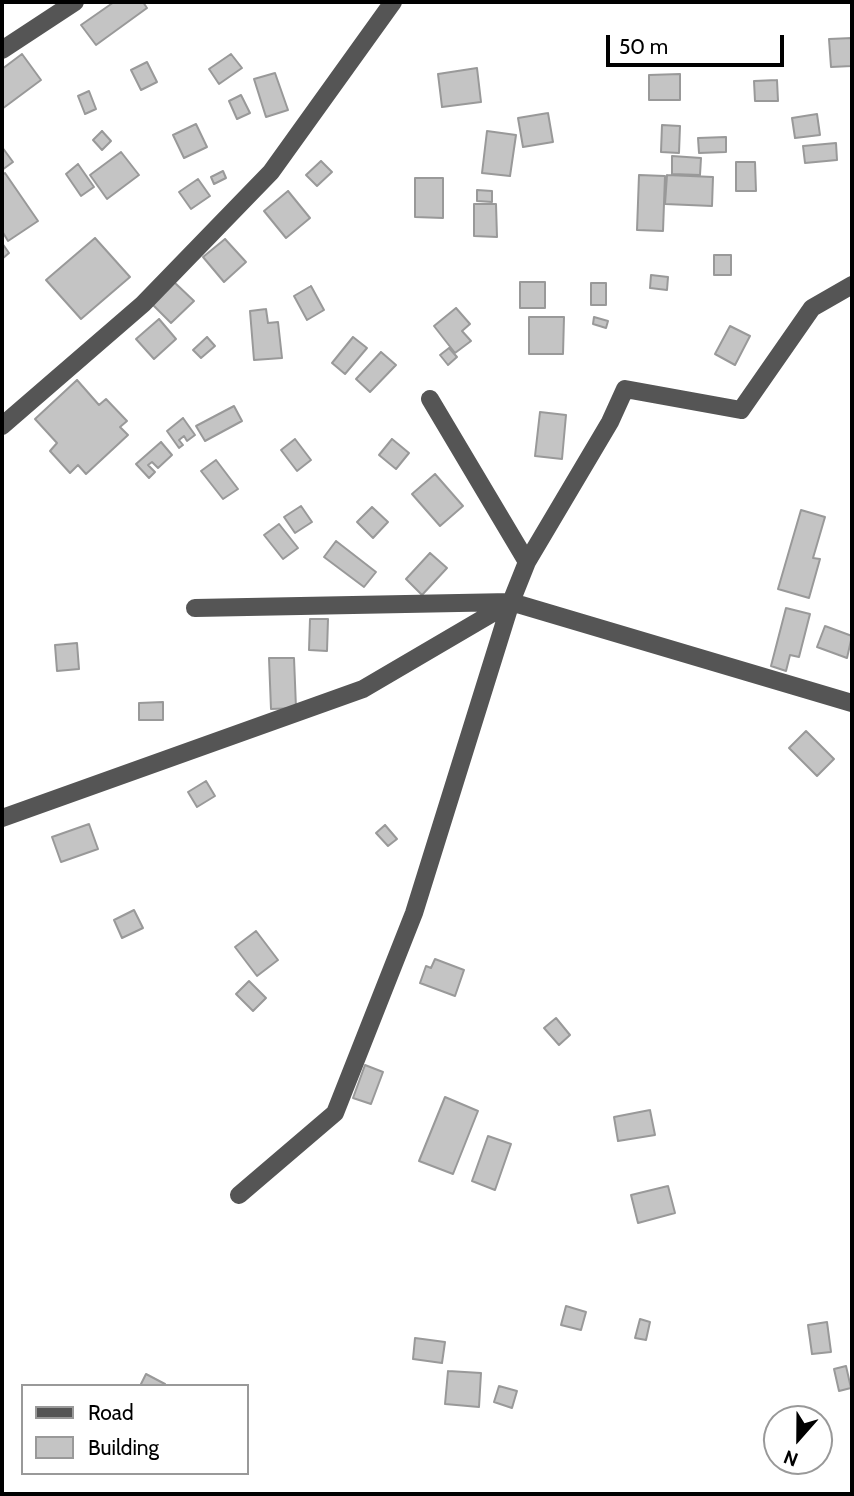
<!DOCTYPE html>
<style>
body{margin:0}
#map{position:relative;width:854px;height:1496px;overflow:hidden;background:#fff;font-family:Cabin,sans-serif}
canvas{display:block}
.frame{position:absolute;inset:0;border:4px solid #000;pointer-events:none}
.legend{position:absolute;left:21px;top:1384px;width:228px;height:91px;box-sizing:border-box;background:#fff;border:2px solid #999;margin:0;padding:9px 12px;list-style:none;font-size:21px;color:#000}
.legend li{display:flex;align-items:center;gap:14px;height:35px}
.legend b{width:35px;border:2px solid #999}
.north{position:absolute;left:763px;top:1405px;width:70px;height:70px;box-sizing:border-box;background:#fff;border:2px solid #999;border-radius:50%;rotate:201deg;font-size:19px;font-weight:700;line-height:28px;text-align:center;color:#000}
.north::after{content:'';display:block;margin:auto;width:24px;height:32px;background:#000;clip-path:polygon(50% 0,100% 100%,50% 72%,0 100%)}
.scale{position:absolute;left:606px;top:35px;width:178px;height:32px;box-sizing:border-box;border:4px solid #000;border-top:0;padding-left:9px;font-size:21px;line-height:24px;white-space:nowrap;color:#000;-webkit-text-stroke:5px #fff;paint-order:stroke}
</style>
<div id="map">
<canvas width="854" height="1496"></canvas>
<div class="frame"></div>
<ul class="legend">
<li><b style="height:9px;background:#555"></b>Road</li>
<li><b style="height:19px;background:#c4c4c4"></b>Building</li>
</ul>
<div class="north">N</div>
<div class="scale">50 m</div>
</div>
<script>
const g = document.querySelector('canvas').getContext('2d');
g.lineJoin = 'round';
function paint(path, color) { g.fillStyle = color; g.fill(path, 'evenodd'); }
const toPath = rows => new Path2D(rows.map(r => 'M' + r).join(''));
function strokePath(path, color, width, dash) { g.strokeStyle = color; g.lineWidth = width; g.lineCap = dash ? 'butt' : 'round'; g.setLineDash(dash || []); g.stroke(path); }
const building = toPath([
 [114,2,143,2,147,8,96,45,81,25,114,2],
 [852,38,852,66,831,67,829,39,852,38],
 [22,54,41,80,2,109,2,69,22,54],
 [231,54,242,68,219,84,209,69,231,54],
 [147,62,157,82,141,90,131,70,147,62],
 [477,68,481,102,442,107,438,74,477,68],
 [275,73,288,110,266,117,254,79,275,73],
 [680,74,680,100,649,100,649,75,680,74],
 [777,80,778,101,755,101,754,81,777,80],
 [89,91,96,109,85,114,78,96,89,91],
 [241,95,250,113,237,119,229,101,241,95],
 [548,113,553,142,523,147,518,118,548,113],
 [817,114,820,135,795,138,792,118,817,114],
 [196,124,207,147,184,158,173,135,196,124],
 [662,125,680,126,679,153,661,152,662,125],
 [102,131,111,141,102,150,93,140,102,131],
 [487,131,516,135,510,176,482,173,487,131],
 [726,137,726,152,699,153,698,138,726,137],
 [836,143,837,160,805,163,803,146,836,143],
 [2,147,13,162,2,170,2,147],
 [121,152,139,175,107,199,90,175,121,152],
 [672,156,701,158,700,175,672,174,672,156],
 [321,161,332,172,317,186,306,175,321,161],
 [736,162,755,162,756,191,736,191,736,162],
 [78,164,94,187,81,196,66,174,78,164],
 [223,171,226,178,214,184,211,177,223,171],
 [5,173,38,221,8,241,2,231,2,175,5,173],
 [639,175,665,176,663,231,637,230,639,175],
 [667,175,713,177,712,206,665,204,667,175],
 [415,178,443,178,443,218,415,217,415,178],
 [198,179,210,196,191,209,179,192,198,179],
 [477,190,492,191,492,202,477,201,477,190],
 [288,191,310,218,286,238,264,211,288,191],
 [474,204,496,204,497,237,474,236,474,204],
 [95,238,130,277,81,319,46,280,95,238],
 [225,239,246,262,224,282,203,257,225,239],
 [2,243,9,253,2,259,2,243],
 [714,255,731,255,731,275,714,275,714,255],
 [651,275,668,277,667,290,650,288,651,275],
 [174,282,194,301,171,323,152,304,174,282],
 [520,282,545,282,545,308,520,308,520,282],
 [591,283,606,283,606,305,591,305,591,283],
 [311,286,324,310,307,320,294,296,311,286],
 [456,308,470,324,462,331,471,341,455,353,434,326,456,308],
 [266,309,268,323,278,322,282,358,254,360,250,311,266,309],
 [529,317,564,317,563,354,529,354,529,317],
 [594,317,608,321,606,328,593,324,594,317],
 [159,319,176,339,154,359,136,339,159,319],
 [730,326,750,336,735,365,715,354,730,326],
 [207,337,215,346,201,358,193,350,207,337],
 [353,337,367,348,345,374,332,363,353,337],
 [449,348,457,357,448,365,440,355,449,348],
 [381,352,396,365,370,392,356,379,381,352],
 [77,380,99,405,106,399,127,421,120,427,128,435,86,474,78,465,70,473,50,451,57,443,35,419,77,380],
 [234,406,242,421,205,441,196,426,234,406],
 [540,412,566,415,562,459,535,456,540,412],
 [183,418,195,435,187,441,184,436,179,440,183,445,179,448,167,431,183,418],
 [295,439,311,460,297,471,281,450,295,439],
 [392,439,409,453,396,469,379,455,392,439],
 [161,442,172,455,158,468,152,462,148,465,155,472,149,478,136,464,161,442],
 [216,460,238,489,223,499,201,471,216,460],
 [435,474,463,506,440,526,412,494,435,474],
 [301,506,312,522,295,533,284,517,301,506],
 [372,507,388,522,373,538,357,522,372,507],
 [801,510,825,517,813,558,820,559,809,598,778,589,801,510],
 [279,524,298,548,283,559,264,535,279,524],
 [336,541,376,572,364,587,324,557,336,541],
 [430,553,447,568,422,595,406,579,430,553],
 [786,608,810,614,799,657,790,655,786,671,771,666,786,608],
 [310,619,328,619,327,651,309,650,310,619],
 [825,626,852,636,847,658,817,647,825,626],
 [77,643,79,669,57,671,55,645,77,643],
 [269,658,294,658,296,708,271,709,269,658],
 [163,702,163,720,139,720,139,703,163,702],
 [806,731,834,759,817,776,789,748,806,731],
 [206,781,215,796,197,807,188,792,206,781],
 [89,824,98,849,61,862,52,837,89,824],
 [385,825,397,839,388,846,376,833,385,825],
 [134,910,143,928,122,938,114,920,134,910],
 [256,931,278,960,257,976,235,947,256,931],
 [435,959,464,970,455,996,420,983,426,966,431,968,435,959],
 [249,981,266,998,253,1011,236,994,249,981],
 [556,1018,570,1035,559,1045,544,1028,556,1018],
 [365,1065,383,1072,371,1104,353,1098,365,1065],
 [445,1097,478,1111,453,1174,419,1161,445,1097],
 [650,1110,655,1135,618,1141,614,1117,650,1110],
 [488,1136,511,1144,495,1190,472,1181,488,1136],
 [668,1186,675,1213,638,1223,631,1195,668,1186],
 [566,1306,586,1312,581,1330,561,1325,566,1306],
 [640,1319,650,1322,646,1340,635,1338,640,1319],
 [827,1322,831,1352,812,1354,808,1325,827,1322],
 [415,1338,445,1342,442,1363,413,1359,415,1338],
 [846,1366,851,1388,839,1391,834,1369,846,1366],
 [448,1371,481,1373,479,1407,445,1404,448,1371],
 [146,1374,165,1384,164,1386,140,1386,146,1374],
 [499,1386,517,1391,512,1408,494,1402,499,1386]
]);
const minor = toPath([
 [2,50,75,2],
 [430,399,527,562],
 [2,426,143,304,271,172,393,2],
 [195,608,511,602,852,703],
 [2,818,363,689,508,604],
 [239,1195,335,1113,414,913,511,602,527,562,610,422,625,389,741,410,812,308,852,285]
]);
paint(building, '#c4c4c4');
strokePath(building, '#999', 2);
strokePath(minor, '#555', 18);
</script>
